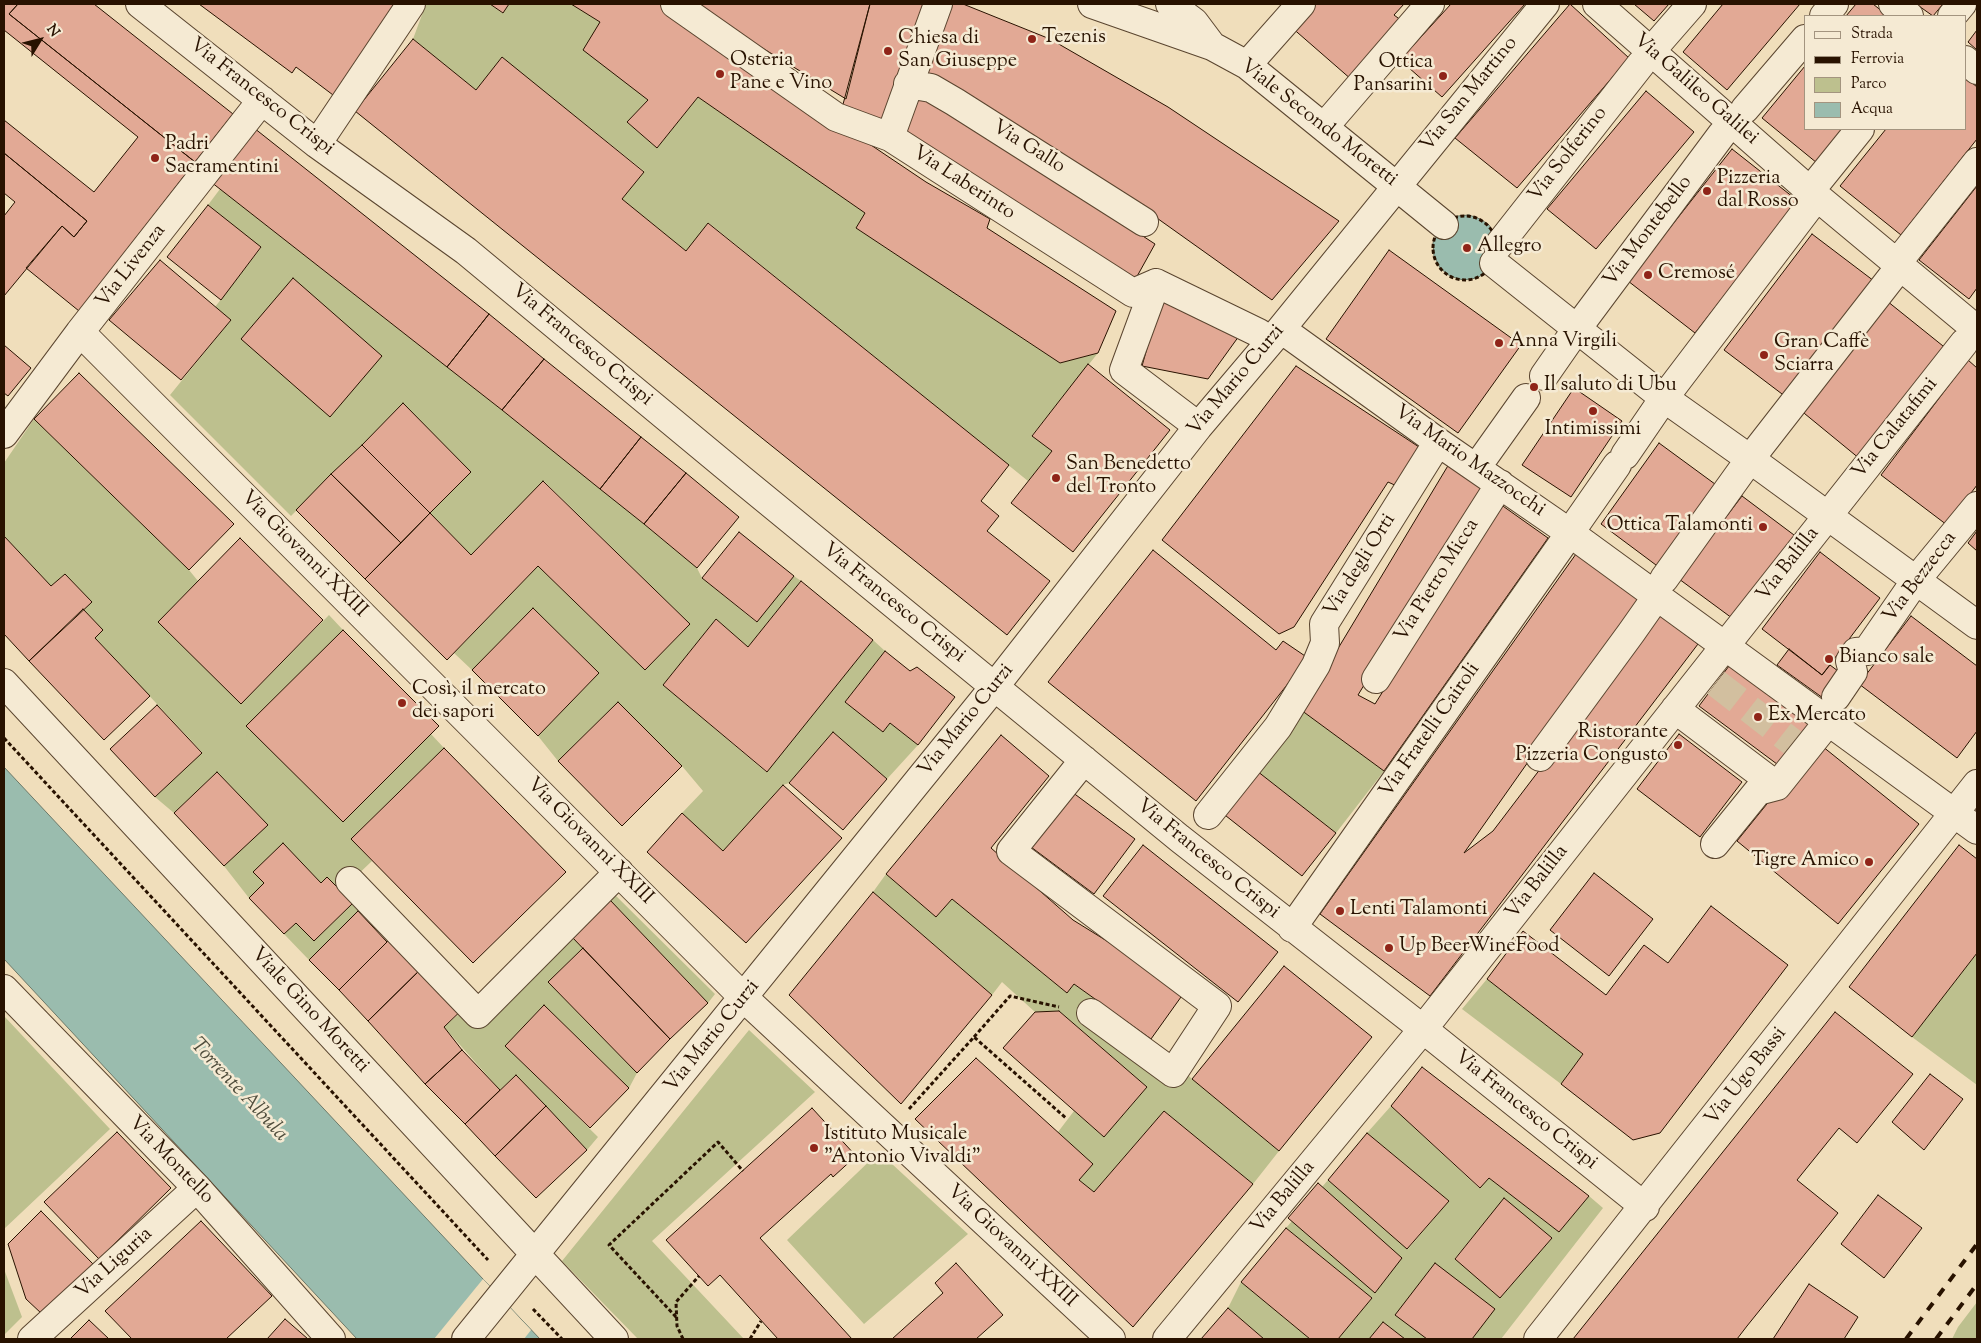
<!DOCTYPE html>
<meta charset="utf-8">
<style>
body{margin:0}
#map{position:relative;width:1981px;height:1343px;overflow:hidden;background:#f0debb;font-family:"Sorts Mill Goudy",serif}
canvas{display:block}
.frame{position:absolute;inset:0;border:5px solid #281200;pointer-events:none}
.legend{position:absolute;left:1804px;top:15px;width:162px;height:115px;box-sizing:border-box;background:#f5ead3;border:1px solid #a3947f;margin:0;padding:6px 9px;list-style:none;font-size:15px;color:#281200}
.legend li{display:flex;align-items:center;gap:10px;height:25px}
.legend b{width:25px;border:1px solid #a3947f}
.north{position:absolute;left:15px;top:15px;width:50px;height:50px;-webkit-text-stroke:4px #f5ead3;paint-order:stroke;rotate:54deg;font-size:14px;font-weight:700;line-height:20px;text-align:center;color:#281200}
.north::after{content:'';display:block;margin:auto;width:18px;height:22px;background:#281200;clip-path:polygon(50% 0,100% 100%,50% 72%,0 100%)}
</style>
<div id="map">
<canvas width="1981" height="1343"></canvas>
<div class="frame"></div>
<ul class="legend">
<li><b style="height:6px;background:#f5ead3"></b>Strada</li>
<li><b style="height:6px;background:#281200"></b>Ferrovia</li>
<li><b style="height:14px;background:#bdc08e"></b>Parco</li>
<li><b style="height:14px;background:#9abcae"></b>Acqua</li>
</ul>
<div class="north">N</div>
</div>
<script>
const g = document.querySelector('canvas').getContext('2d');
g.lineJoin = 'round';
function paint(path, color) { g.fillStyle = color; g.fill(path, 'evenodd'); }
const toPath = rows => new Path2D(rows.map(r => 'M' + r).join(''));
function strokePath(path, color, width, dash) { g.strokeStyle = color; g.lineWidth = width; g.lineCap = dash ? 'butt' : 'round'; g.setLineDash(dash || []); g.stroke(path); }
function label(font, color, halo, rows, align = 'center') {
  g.font = font + ' "Sorts Mill Goudy",serif'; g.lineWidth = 5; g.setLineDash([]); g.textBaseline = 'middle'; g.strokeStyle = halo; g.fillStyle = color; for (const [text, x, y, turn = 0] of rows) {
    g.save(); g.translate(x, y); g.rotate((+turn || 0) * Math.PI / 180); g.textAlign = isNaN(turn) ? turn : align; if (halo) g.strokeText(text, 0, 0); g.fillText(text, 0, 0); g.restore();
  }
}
const green = toPath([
 [426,4,490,4,502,13,509,4,571,4,600,22,648,100,627,122,657,148,698,97,865,213,856,228,1060,363,1098,353,1032,435,1052,451,1028,481,709,223,686,251,622,199,644,171,502,58,476,90,413,39],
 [220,189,502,410,644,524,697,568,702,578,756,622,794,576,801,581,748,647,716,619,663,685,766,772,873,640,885,651,845,702,883,732,890,723,918,745,887,779,833,732,789,783,783,785,723,851,682,813,703,791,682,766,618,702,558,761,538,736,599,673,533,608,472,670,454,653,538,566,645,670,690,624,544,481,471,555,430,513,471,472,403,404,291,516,170,395,231,320,215,307,261,248,208,205],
 [34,419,189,570,198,581,158,622,242,703,329,615,343,630,247,726,343,822,431,734,444,748,351,839,372,861,351,881,370,900,309,960,284,934,296,923,314,941,353,903,321,883,283,844,264,883,249,898,224,866,267,824,217,772,174,813,155,797,202,752,95,638,103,630,83,609,91,601,65,574,51,586,4,536,4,463],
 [1301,710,1384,771,1336,833,1257,771],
 [886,874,936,917,952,899,1067,993,1074,984,1151,1039,1192,1079,1279,1151,1253,1184,1164,1111,1094,1192,1079,1180,1092,1164,1058,1132,1074,1111,1104,1137,1147,1087,1059,1011,1035,1012,1002,982,992,995,873,892],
 [606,886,715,994,708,1003,610,900,573,937,583,948,548,982,637,1073,629,1088,544,1005,505,1046,598,1137,587,1150,516,1075,500,1090,444,1027],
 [1977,953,1977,1085,1912,1037],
 [1487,979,1583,1054,1561,1084,1462,1009],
 [4,1016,110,1129,4,1229],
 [749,1030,815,1092,652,1241,744,1339,638,1339,562,1261],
 [1391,1106,1479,1188,1489,1178,1559,1232,1589,1196,1603,1208,1501,1339,1405,1339,1383,1322,1369,1339,1338,1339,1372,1298,1286,1228,1292,1221,1376,1292,1401,1258,1322,1187,1328,1180,1408,1249,1449,1201,1367,1133],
 [1504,1199,1552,1238,1500,1298,1455,1258],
 [879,1152,968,1234,864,1324,787,1240],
 [4,1269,22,1317,4,1335],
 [1241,1282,1310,1339,1264,1339,1228,1308],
 [1977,1302,1977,1339,1952,1339,1958,1327]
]);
const water = toPath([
 [1469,215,1480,219,1489,225,1495,235,1488,271,1477,278,1463,280,1450,276,1440,268,1434,256,1433,243,1438,231,1450,219,1458,216,1469,215],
 [4,767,483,1279,540,1339,357,1339,4,959,4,767]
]);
const pier = toPath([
 [483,1279,531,1330,524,1339,434,1339]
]);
const building = toPath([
 [4,4,18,4,9,14,195,162,79,311,26,268,62,226,74,237,87,221,4,153,4,120,94,192,138,137,4,30,4,4],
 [18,4,94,4,233,114,195,162,9,14,18,4],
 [199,4,401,4,337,98,296,67,292,73,199,4],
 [490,4,509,4,503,13,490,4],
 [571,4,661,4,926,182,990,219,987,228,1116,311,1098,353,1060,363,856,228,865,213,698,97,657,148,627,122,648,100,583,50,600,22,571,4],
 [690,4,870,4,846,99,690,4],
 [870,4,935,4,890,125,842,108,870,4],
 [947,4,963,4,1050,39,1168,107,1339,221,1272,300,1140,206,919,80,947,4],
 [1309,4,1404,4,1394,15,1402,21,1352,80,1290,26,1309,4],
 [1451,4,1525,4,1442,97,1400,60,1451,4],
 [1570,4,1629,58,1517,188,1455,138,1570,4],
 [1634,4,1669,4,1654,21,1634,4],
 [1723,4,1800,4,1727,90,1683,52,1723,4],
 [1856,4,1873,4,1888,16,1846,16,1856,4],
 [1916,4,1943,4,1933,16,1916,4],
 [1977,30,1977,50,1968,42,1977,30],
 [413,39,476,90,502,57,644,172,622,199,686,251,708,223,1009,465,981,501,999,516,987,531,1050,581,1007,635,355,111,413,39],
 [1805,66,1805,129,1846,129,1817,163,1762,118,1805,66],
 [1965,77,1977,87,1977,139,1901,235,1840,186,1886,129,1965,129,1965,77],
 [1646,91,1694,132,1596,249,1547,209,1646,91],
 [930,97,1155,244,1135,280,903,132,917,98,930,97],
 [254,128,489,314,447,367,211,182,254,128],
 [1732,149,1798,201,1695,333,1628,281,1732,149],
 [4,153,87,221,74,237,62,226,4,296,4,216,15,202,4,193,4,153],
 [1977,186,1977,288,1969,299,1919,260,1977,186],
 [208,205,261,247,221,300,167,257,208,205],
 [1812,234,1874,281,1786,397,1724,350,1812,234],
 [1389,250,1521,345,1458,433,1326,339,1389,250],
 [160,260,231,320,181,380,109,320,160,260],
 [293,278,382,356,330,417,241,339,293,278],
 [1162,295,1239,336,1208,379,1142,366,1162,295],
 [1887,301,1948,350,1860,459,1799,409,1887,301],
 [489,314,544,359,502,410,447,367,489,314],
 [4,345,31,368,8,396,4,393,4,345],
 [544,359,641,437,600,489,502,410,544,359],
 [1968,360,1977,368,1977,485,1947,525,1881,475,1968,360],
 [1088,364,1170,430,1073,552,1011,503,1052,451,1032,436,1088,364],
 [1296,366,1422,449,1399,487,1388,482,1294,627,1279,634,1162,540,1296,366],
 [79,373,234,524,189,570,34,419,79,373],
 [1574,388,1622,421,1571,497,1522,465,1574,388],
 [403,403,471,472,430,513,362,445,403,403],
 [641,437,686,473,644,524,600,489,641,437],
 [1659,443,1719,487,1660,568,1601,524,1659,443],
 [362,445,430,513,401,543,331,474,362,445],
 [1449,464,1484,488,1358,695,1375,704,1500,504,1548,538,1384,771,1301,710,1449,464],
 [686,473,739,517,697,568,644,524,686,473],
 [331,474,401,543,365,579,296,510,331,474],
 [543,481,690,624,645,670,538,566,447,660,365,579,430,513,471,555,543,481],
 [1742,496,1798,538,1736,621,1679,579,1742,496],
 [1977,531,1977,551,1968,543,1977,531],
 [739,532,794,576,757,622,702,578,739,532],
 [4,536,51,586,65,574,92,602,29,661,4,634,4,536],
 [240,538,323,620,241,704,158,622,240,538],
 [1153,550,1276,650,1283,641,1308,658,1196,801,1048,682,1153,550],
 [1820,552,1880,598,1822,675,1762,629,1820,552],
 [1576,554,1642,600,1464,853,1493,831,1658,614,1698,644,1430,996,1320,914,1576,554],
 [801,581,873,640,767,772,663,685,716,619,748,647,801,581],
 [533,608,599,673,538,736,472,670,533,608],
 [83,609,103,630,95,638,150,696,104,740,29,661,83,609],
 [1911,616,1977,666,1977,731,1957,758,1859,684,1911,616],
 [343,630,439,726,343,822,246,726,343,630],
 [1789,649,1822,675,1830,665,1842,674,1823,698,1777,665,1789,649],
 [885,651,910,671,917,667,955,697,918,745,890,723,883,732,845,702,885,651],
 [1732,662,1817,728,1785,770,1699,706,1732,662],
 [618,702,682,766,622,826,558,761,618,702],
 [157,705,202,753,155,797,110,749,157,705],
 [833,732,887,779,843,830,789,783,833,732],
 [1679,734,1742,782,1700,837,1637,789,1679,734],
 [1001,735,1049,776,991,848,1073,920,1186,990,1151,1039,1074,984,1067,993,952,899,936,917,886,874,1001,735],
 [1817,742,1919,824,1838,924,1737,841,1817,742],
 [444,748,566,872,473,963,351,839,444,748],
 [1257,771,1336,833,1302,876,1216,808,1257,771],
 [217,772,268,825,224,866,174,813,217,772],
 [783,785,842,838,746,943,647,852,682,813,723,851,783,785],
 [1072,792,1135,839,1094,894,1031,847,1072,792],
 [283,843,321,883,327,877,353,903,314,941,296,923,284,934,249,898,264,883,253,872,283,843],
 [1143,845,1278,952,1238,1002,1103,896,1143,845],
 [1959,845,1977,859,1977,953,1912,1037,1849,987,1959,845],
 [1594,873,1653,919,1609,976,1550,930,1594,873],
 [873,892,992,995,901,1104,789,995,873,892],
 [610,900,708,1003,670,1039,572,937,610,900],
 [1711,906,1788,965,1660,1133,1633,1140,1561,1084,1583,1054,1487,979,1523,931,1606,995,1644,945,1668,963,1711,906],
 [358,911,387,942,339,990,309,960,358,911],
 [398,931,428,962,368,1021,339,990,398,931],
 [583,948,670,1039,637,1073,548,982,583,948],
 [428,962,468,1004,444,1027,462,1050,425,1084,368,1021,428,962],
 [1284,966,1372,1037,1279,1151,1192,1079,1284,966],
 [544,1005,629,1088,590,1128,505,1046,544,1005],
 [1059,1011,1147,1087,1104,1137,1003,1048,1035,1012,1059,1011],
 [1835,1012,1913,1074,1857,1143,1839,1128,1797,1180,1838,1213,1747,1326,1737,1339,1573,1339,1835,1012],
 [462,1050,500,1090,465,1124,425,1084,462,1050],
 [976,1058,1093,1164,1079,1180,1094,1192,1164,1111,1253,1184,1133,1327,915,1119,976,1058],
 [1422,1067,1589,1196,1559,1232,1489,1178,1480,1188,1391,1106,1422,1067],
 [1930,1074,1963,1099,1924,1150,1892,1122,1930,1074],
 [516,1075,546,1106,495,1156,465,1124,516,1075],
 [546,1106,587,1150,536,1198,495,1156,546,1106],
 [812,1108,856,1156,833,1177,831,1174,760,1238,852,1339,778,1339,720,1275,708,1286,666,1240,812,1108],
 [117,1132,171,1188,99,1259,44,1202,117,1132],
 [1367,1133,1449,1201,1407,1249,1328,1180,1367,1133],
 [1318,1183,1402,1258,1375,1293,1288,1218,1318,1183],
 [1878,1195,1922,1228,1884,1278,1841,1244,1878,1195],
 [1504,1198,1552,1238,1500,1298,1455,1259,1504,1198],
 [41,1211,93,1264,42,1314,26,1299,8,1244,41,1211],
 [201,1221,272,1296,226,1339,132,1339,105,1311,201,1221],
 [1286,1228,1372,1298,1338,1339,1310,1339,1241,1282,1286,1228],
 [956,1263,1003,1315,976,1339,892,1339,943,1293,935,1283,956,1263],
 [1435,1263,1495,1309,1472,1339,1427,1339,1395,1315,1435,1263],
 [1809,1284,1858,1317,1844,1339,1773,1339,1809,1284],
 [1228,1308,1264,1339,1201,1339,1228,1308],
 [285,1319,308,1339,267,1339,285,1319],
 [89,1320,109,1339,70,1339,89,1320],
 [1383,1322,1405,1339,1369,1339,1383,1322]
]);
const minorTunnel = toPath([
 [1716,683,1801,749]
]);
const path = toPath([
 '1433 248a32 32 0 1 1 64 0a32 32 0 1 1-64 0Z',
 [4,738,488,1260],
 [974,1037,1010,996,1059,1007],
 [909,1109,974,1037,1067,1119],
 [533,1309,562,1339],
 [676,1317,609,1245,718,1142,743,1171],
 [683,1339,677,1326,676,1302,699,1276],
 [750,1339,761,1321]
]);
const minor = toPath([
 [140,4,317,144,466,251,741,479,1179,838,1423,1029,1645,1207],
 [675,4,836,117,890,137,1133,293,1156,283,1259,333],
 [1092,4,1212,46],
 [1170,4,1194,22,1212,46,1247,65,1444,225],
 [1597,4,1810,191,1977,330],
 [1893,4,1909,16],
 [1824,16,1834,4],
 [1952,16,1962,4],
 [1651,51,1692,4],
 [1965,60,1977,70],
 [1247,65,1301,4],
 [908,84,931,88,955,102,1144,222],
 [1745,109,1805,39],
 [1324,127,1430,4],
 [890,137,938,4],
 [317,144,411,4],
 [1810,191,1860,129],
 [1498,246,1641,64],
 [1494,263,1664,398,1750,459,1977,625],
 [1897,263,1977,162],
 [1156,283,1124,370,1190,420],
 [1281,329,1438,442,1570,533,1977,830],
 [80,332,744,998,1111,1339],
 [1544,376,1576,330,1722,134],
 [4,434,80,332,262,100],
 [1625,455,1664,398,1809,207],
 [1484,457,1526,398],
 [1578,521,1617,465],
 [1664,579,1750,459,1891,278],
 [1853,672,1850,661,1856,652,1867,651,1916,580,1977,506],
 [1376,679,1500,484],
 [4,683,614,1339],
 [1836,697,1853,672],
 [1675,709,1777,786],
 [1540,757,1631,633,1657,596],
 [1084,760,1011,851,1217,1006,1173,1073,1091,1013],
 [1208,815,1278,727,1316,665,1325,643,1324,624,1438,442],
 [1715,844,1758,791,1777,786,1828,722],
 [350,881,478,1014,619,872],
 [1292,928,1570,533],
 [4,989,197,1188,331,1339],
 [32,1339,197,1188],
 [466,1339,995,686,1198,427,1281,329,1545,4],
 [1167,1339,1423,1029,1964,343],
 [1538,1339,1977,784]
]);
const rail = toPath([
 [1906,1339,1977,1244],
 [1936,1339,1977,1284]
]);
const markers = [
 [1032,39,5,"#8f2418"],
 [888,51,5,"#8f2418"],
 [720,74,5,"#8f2418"],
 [1443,76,5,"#8f2418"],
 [155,158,5,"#8f2418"],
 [1707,191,5,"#8f2418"],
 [1467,248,5,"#8f2418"],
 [1648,275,5,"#8f2418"],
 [1499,343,5,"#8f2418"],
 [1764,355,5,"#8f2418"],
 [1534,387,5,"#8f2418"],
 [1593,411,5,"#8f2418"],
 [1056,478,5,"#8f2418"],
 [1763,527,5,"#8f2418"],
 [1829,659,5,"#8f2418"],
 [402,703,5,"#8f2418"],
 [1758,717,5,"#8f2418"],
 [1678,745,5,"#8f2418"],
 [1869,862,5,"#8f2418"],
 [1340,911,5,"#8f2418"],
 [1389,948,5,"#8f2418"],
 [814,1148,5,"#8f2418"]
];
const poiNames = [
 ["Tezenis",1042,39],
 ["Chiesa di",898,40],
 ["San Giuseppe",898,63],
 ["Osteria",730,62],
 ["Pane e Vino",730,85],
 ["Ottica",1433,64,"right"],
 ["Pansarini",1433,87,"right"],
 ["Padri",165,146],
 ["Sacramentini",165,169],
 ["Pizzeria",1717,180],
 ["dal Rosso",1717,203],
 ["Allegro",1477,248],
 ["Cremosé",1658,275],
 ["Anna Virgili",1509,343],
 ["Gran Caffè",1774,344],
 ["Sciarra",1774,367],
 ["Il saluto di Ubu",1544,387],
 ["Intimissimi",1593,431,"center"],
 ["San Benedetto",1066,466],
 ["del Tronto",1066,489],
 ["Ottica Talamonti",1753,527,"right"],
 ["Bianco sale",1839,659],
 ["Così, il mercato",412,691],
 ["dei sapori",412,714],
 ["Ex Mercato",1768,717],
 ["Ristorante",1668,734,"right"],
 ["Pizzeria Congusto",1668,757,"right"],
 ["Tigre Amico",1859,862,"right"],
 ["Lenti Talamonti",1350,911],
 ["Up BeerWineFood",1399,948],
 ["Istituto Musicale",824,1136],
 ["\"Antonio Vivaldi\"",824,1159]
];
const streetNames = [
 ["Via Galileo Galilei",1695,90,41],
 ["Via San Martino",1470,95,-51],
 ["Via Francesco Crispi",261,98,38],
 ["Viale Secondo Moretti",1318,124,38],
 ["Via Gallo",1028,148,32],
 ["Via Solferino",1569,155,-52],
 ["Via Laberinto",963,184,33],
 ["Via Montebello",1649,232,-53],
 ["Via Livenza",132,267,-52],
 ["Via Francesco Crispi",581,346,40],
 ["Via Mario Curzi",1237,381,-50],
 ["Via Calatafimi",1896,429,-51],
 ["Via Mario Mazzocchi",1469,462,35],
 ["Via Giovanni XXIII",303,555,45],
 ["Via Balilla",1789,565,-52],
 ["Via degli Orti",1361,566,-58],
 ["Via Bezzecca",1921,578,-53],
 ["Via Pietro Micca",1438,581,-58],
 ["Via Francesco Crispi",893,604,39],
 ["Via Mario Curzi",967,721,-51],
 ["Via Fratelli Cairoli",1431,731,-55],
 ["Via Giovanni XXIII",589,842,45],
 ["Via Francesco Crispi",1207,860,39],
 ["Via Balilla",1538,883,-52],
 ["Viale Gino Moretti",309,1011,47],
 ["Via Mario Curzi",713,1037,-51],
 ["Via Ugo Bassi",1747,1077,-52],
 ["Via Francesco Crispi",1525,1111,39],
 ["Via Montello",170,1161,46],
 ["Via Balilla",1284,1198,-50],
 ["Via Giovanni XXIII",1011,1247,43],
 ["Via Liguria",115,1264,-42]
];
const waterNames = [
 ["Torrente Albula",238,1091,47]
];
paint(green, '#bdc08e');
paint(water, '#9abcae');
strokePath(water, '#6c7868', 1);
paint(pier, '#f0debb');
paint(building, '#e2a995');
strokePath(building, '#281200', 1);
strokePath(minorTunnel, '#d2bf9f', 28, [28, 14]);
strokePath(minor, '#5a452f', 30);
strokePath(path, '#281200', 3, [4, 2.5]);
strokePath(minor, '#f5ead3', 28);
strokePath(rail, '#281200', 4, [9, 9]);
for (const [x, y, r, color] of markers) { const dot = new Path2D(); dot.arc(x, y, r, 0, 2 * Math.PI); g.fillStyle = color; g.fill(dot); strokePath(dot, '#f5ead3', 2); }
label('20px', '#281200', '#f5ead3', poiNames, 'left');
label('20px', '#281200', '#f5ead3', streetNames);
label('italic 21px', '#504e3d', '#f5ead3', waterNames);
</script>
